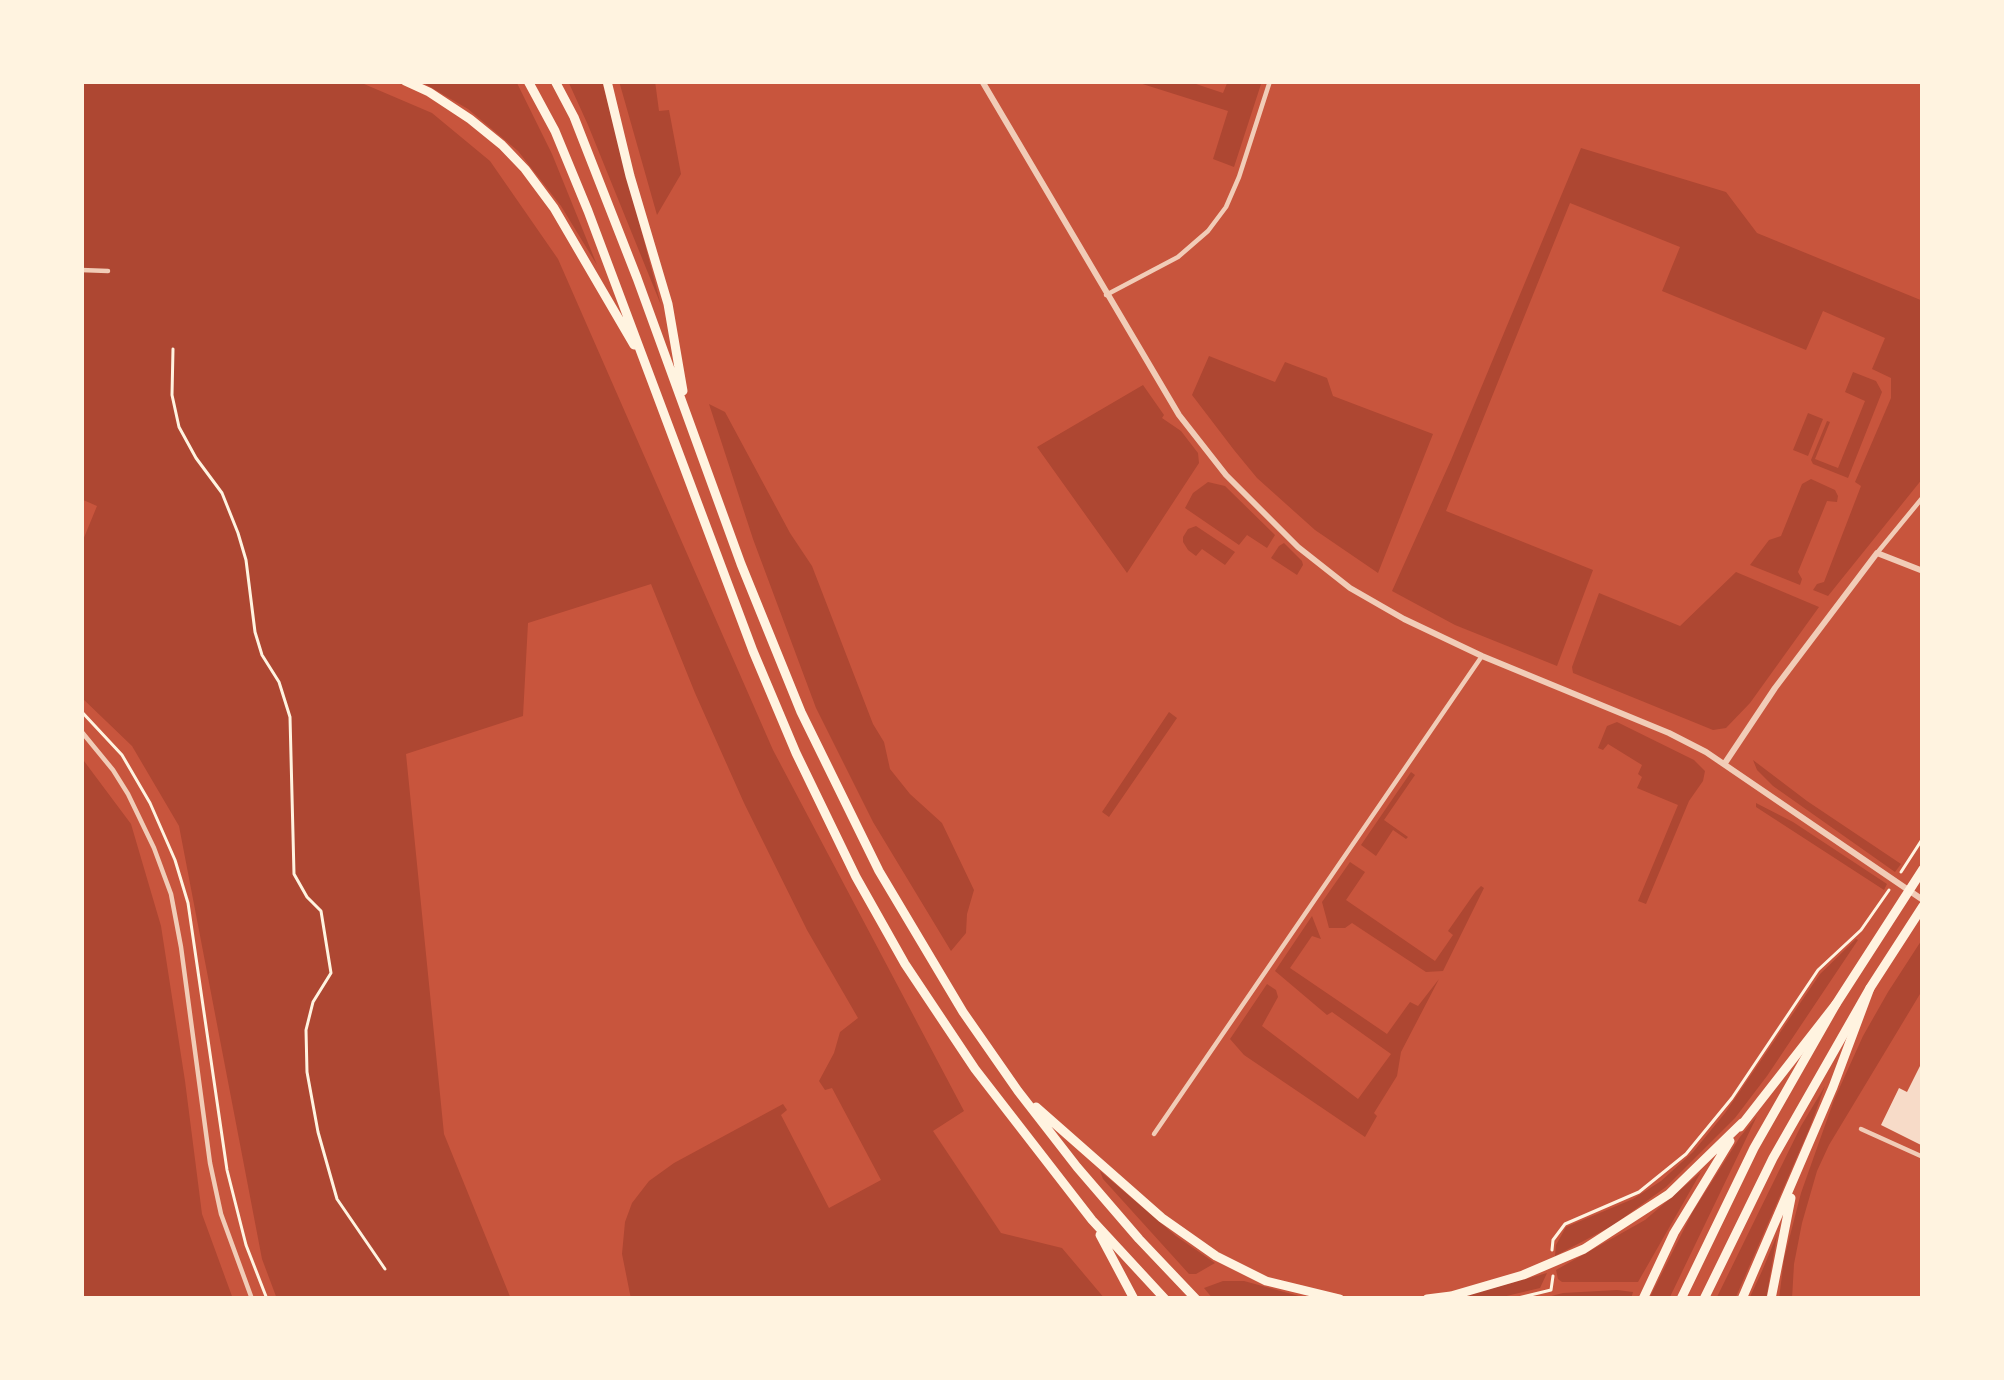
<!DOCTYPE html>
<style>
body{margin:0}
#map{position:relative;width:2004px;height:1380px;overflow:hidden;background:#c8553d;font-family:Karla,sans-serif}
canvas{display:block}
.frame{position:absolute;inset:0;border:84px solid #fff3e0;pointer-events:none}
</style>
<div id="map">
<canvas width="2004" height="1380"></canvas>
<div class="frame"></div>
</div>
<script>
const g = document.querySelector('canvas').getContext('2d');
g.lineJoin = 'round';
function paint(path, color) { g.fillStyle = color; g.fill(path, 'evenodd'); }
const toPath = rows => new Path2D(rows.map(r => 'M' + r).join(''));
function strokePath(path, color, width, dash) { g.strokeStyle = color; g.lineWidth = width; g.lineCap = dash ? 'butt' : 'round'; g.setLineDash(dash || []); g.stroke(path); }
const green = toPath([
 [81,81,357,81,432,113,490,161,558,259,773,750,964,1111,933,1131,1001,1233,1062,1248,1105,1299,631,1299,622,1254,625,1222,632,1203,649,1181,674,1163,783,1104,787,1110,781,1115,829,1208,881,1180,832,1088,825,1090,819,1081,834,1053,840,1032,858,1018,807,930,744,803,695,693,651,584,528,623,523,716,406,754,444,1134,511,1299,277,1299,262,1259,179,826,132,746,81,697,81,545,97,506,81,499],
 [420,81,516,81,552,154,597,265,561,206,518,151,468,109],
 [568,81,602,81,661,305,588,125],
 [619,81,655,81,659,111,669,110,681,174,657,215],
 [1133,81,1187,81,1223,93,1228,81,1262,81,1234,167,1213,159,1228,111],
 [1581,148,1726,192,1757,233,1923,301,1923,478,1828,596,1813,590,1817,584,1824,582,1861,486,1855,482,1891,398,1891,378,1872,369,1885,338,1823,311,1806,350,1662,291,1680,247,1570,203,1446,511,1593,570,1557,666,1455,625,1392,591,1451,460],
 [1209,356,1275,382,1285,362,1327,378,1333,396,1433,434,1378,573,1315,530,1257,478,1234,450,1192,395],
 [1853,372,1876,381,1882,392,1848,478,1813,464,1811,460,1827,421,1830,422,1815,459,1838,468,1865,401,1845,392],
 [1143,385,1164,415,1162,418,1181,431,1198,453,1199,463,1127,573,1037,447],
 [709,404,725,412,790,533,812,566,873,724,884,742,890,769,910,794,942,823,974,890,967,914,966,933,951,951,873,822,816,708,753,539],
 [1808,413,1823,419,1808,456,1793,450],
 [1811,479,1835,490,1838,496,1837,502,1827,501,1798,572,1802,579,1800,585,1750,565,1769,540,1781,536,1802,484],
 [1208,482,1225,486,1275,535,1267,548,1247,535,1239,545,1185,508,1193,493],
 [1196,526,1235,552,1225,565,1202,549,1196,556,1188,550,1183,542,1183,537,1188,529],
 [1284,543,1302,561,1303,565,1297,575,1271,558,1279,546],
 [1736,572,1819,607,1750,703,1726,728,1713,730,1573,673,1572,667,1599,593,1680,626],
 [1169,712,1177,718,1109,817,1102,812],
 [1617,722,1694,760,1705,771,1703,781,1689,801,1646,904,1638,901,1678,805,1637,788,1642,777,1638,774,1642,765,1608,744,1603,750,1598,748,1607,726],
 [81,757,131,824,161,926,185,1081,202,1214,233,1299,81,1299],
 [1753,760,1807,801,1901,864,1895,872,1773,786,1757,770],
 [1411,772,1415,775,1384,820,1408,837,1406,839,1393,830,1376,856,1361,845],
 [1756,803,1793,822,1887,884,1884,890,1756,807],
 [1350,862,1365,872,1346,900,1435,961,1453,935,1448,931,1476,891,1481,886,1484,888,1443,971,1426,972,1352,923,1345,928,1329,928,1322,902],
 [1312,916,1321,939,1312,936,1290,968,1387,1034,1410,1002,1418,1006,1439,979,1401,1052,1397,1076,1374,1113,1377,1116,1365,1137,1244,1055,1230,1039,1267,984,1276,990,1278,997,1262,1026,1358,1099,1391,1054,1332,1012,1327,1015,1275,971],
 [1923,938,1923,989,1829,1145,1817,1171,1802,1223,1794,1264,1792,1299,1779,1299,1784,1259,1801,1193,1834,1100,1863,1036,1888,992],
 [1856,939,1858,940,1767,1076,1735,1118,1666,1187,1612,1226,1555,1256,1556,1245,1566,1227,1633,1199,1661,1181,1693,1152,1725,1113,1820,974],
 [1825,1086,1810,1127,1735,1299,1716,1299,1801,1126],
 [1757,1116,1669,1299,1649,1299,1692,1213,1740,1137],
 [1100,1171,1176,1236,1215,1263,1196,1274,1189,1274,1103,1179],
 [1701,1172,1638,1282,1562,1282,1558,1279,1556,1270,1645,1220],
 [1777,1235,1766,1299,1749,1299,1762,1271],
 [1547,1273,1540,1288,1494,1299,1454,1299],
 [1223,1281,1244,1281,1310,1299,1213,1299,1204,1288],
 [1617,1290,1633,1292,1631,1299,1540,1299,1563,1293]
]);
const building = toPath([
 [1923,1060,1923,1146,1881,1125,1899,1088,1907,1092]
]);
const path = toPath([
 [173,349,172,395,179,427,196,458,222,493,238,533,246,560,255,632,262,655,279,682,290,717,294,874,307,897,321,911,331,973,313,1002,306,1030,307,1072,318,1132,337,1199,385,1269],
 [81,711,122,755,150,803,175,860,188,903,227,1170,246,1245,267,1299],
 [1901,872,1923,838],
 [1552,1250,1553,1240,1565,1224,1639,1192,1686,1154,1732,1098,1818,970,1861,930,1889,890],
 [1514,1299,1551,1290,1553,1276]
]);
const minor = toPath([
 [81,270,108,271],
 [1106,295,1178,257,1208,231,1226,207,1239,177,1270,81],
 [1877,553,1923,497],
 [81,731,113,770,128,794,154,848,171,894,181,947,210,1163,221,1214,252,1299],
 [1861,1129,1923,1157],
 [1154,1134,1482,656]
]);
const tertiary = toPath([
 [982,81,1179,415,1226,475,1298,547,1350,588,1404,619,1482,656,1669,733,1706,752,1923,900],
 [1725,763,1775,688,1877,553,1923,571]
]);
const trunk = toPath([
 [1681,1299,1754,1148,1836,1004,1923,869],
 [1704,1299,1773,1158,1870,988,1923,906]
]);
const motorway = toPath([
 [405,81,429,92,470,119,502,145,525,169,554,208,634,345],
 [528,81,555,131,588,211,753,651,796,753,856,877,905,964,975,1069,1092,1220,1165,1299],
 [555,81,574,117,637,278,741,564,801,712,879,871,963,1012,1018,1091,1077,1167,1139,1239,1196,1299],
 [607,81,630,176,668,304,683,391],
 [1036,1107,1162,1218,1216,1256,1266,1281,1340,1299],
 [1740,1127,1836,1004],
 [1100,1235,1134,1299],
 [1427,1299,1451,1296,1523,1275,1584,1249,1669,1194,1742,1123],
 [1643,1299,1674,1233,1730,1141],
 [1742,1299,1833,1087,1870,988],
 [1771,1299,1791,1198]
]);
paint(green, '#ae4732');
paint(building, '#f7dbc8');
strokePath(path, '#fff3e0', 3);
strokePath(minor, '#f1ccb7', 4.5);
strokePath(tertiary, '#f1ccb7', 6);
strokePath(trunk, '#fff3e0', 9);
strokePath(motorway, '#fff3e0', 9);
</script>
